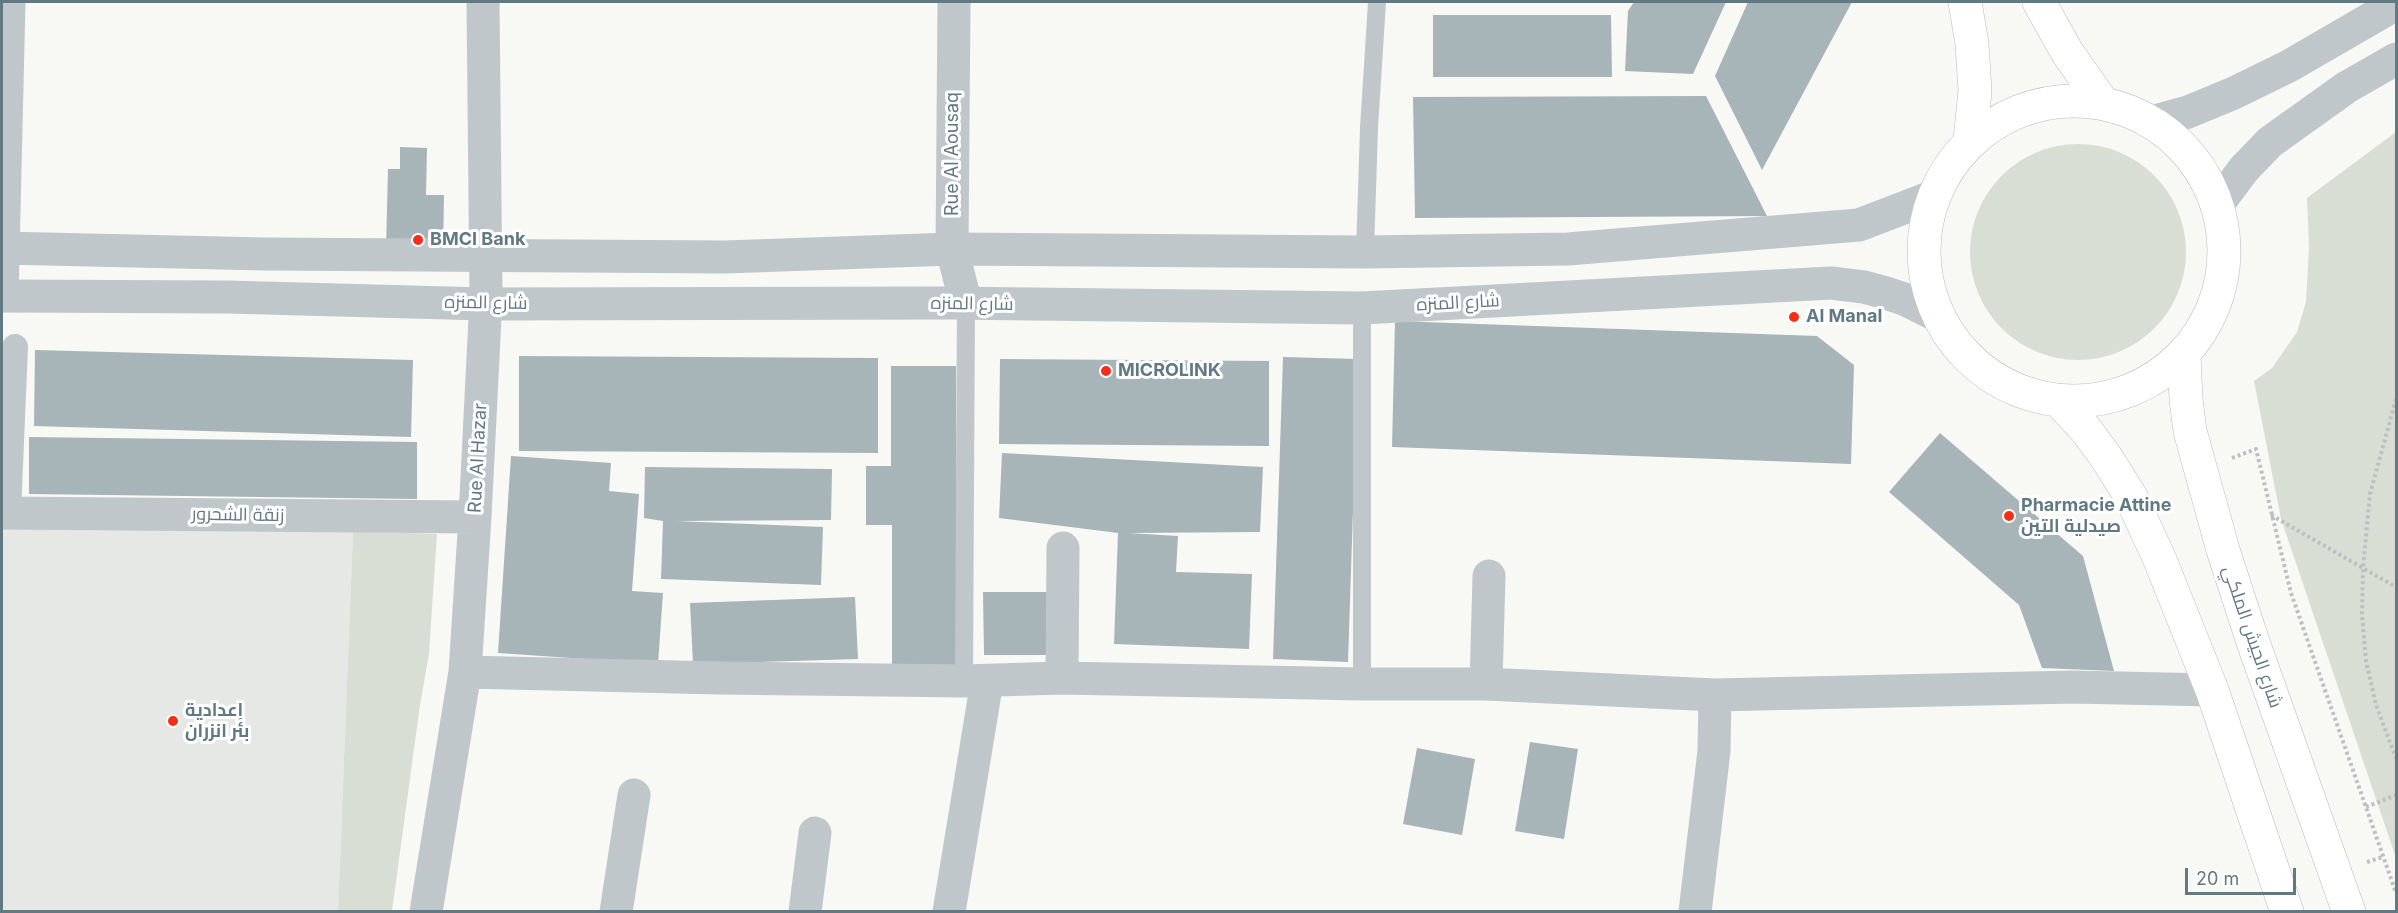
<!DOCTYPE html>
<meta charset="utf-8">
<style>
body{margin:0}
#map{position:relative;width:2398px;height:913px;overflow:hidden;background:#f8f8f5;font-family:Inter,sans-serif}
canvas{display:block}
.frame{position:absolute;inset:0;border:3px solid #607983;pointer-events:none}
.scale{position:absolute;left:2185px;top:868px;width:111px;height:27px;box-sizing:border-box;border:3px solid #607983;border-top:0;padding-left:8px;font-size:18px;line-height:21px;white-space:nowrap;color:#607983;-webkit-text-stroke:4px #fff;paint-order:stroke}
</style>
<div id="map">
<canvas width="2398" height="913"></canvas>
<div class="frame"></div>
<div class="scale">20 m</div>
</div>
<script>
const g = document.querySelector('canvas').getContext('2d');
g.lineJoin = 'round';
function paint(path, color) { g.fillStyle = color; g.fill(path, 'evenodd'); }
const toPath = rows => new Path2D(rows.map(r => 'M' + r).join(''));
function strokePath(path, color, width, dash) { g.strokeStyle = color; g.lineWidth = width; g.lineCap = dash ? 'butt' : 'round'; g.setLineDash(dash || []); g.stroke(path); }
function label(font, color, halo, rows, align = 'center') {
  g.font = font + ' Inter,Cairo,sans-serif'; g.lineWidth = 6; g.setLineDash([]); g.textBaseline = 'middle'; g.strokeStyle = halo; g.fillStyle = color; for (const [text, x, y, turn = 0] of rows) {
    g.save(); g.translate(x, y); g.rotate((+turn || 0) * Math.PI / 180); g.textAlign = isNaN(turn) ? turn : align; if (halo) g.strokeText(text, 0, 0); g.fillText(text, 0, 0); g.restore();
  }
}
const built = toPath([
 [2,527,353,531,338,911,2,912]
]);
const green = toPath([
 [2396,132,2396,858,2281,519,2254,381,2272,368,2297,332,2306,302,2309,248,2307,198],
 '1970 252a108 108 0 1 1 216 0a108 108 0 1 1-216 0Z',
 [353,531,437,534,429,654,420,705,392,911,338,912]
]);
const building = toPath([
 [1634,2,1726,2,1693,74,1625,71,1628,11],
 [1748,2,1852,2,1762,170,1715,76],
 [1433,15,1611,15,1612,77,1433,77],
 [1706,96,1767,216,1415,218,1413,97],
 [400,147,427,148,426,195,444,195,443,251,386,250,388,169,400,169],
 [1395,321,1817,336,1854,365,1851,464,1392,447],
 [35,350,413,360,411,437,34,426],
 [519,356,878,358,878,453,519,451],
 [1283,357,1358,359,1348,662,1273,659],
 [1000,359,1269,361,1269,446,999,444],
 [891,366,956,366,957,666,892,666,892,525,866,525,866,466,891,466],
 [1940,433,2083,556,2114,671,2042,668,2019,605,1889,492],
 [29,437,417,442,417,499,29,494],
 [1002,453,1263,467,1260,532,1129,533,1178,536,1176,572,1252,574,1249,649,1114,644,1118,533,999,518],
 [511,456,611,463,609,491,639,494,632,591,663,593,658,664,498,653],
 [645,467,832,469,831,520,676,521,823,527,821,585,661,579,663,521,644,518],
 [983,592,1050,592,1051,655,984,655],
 [855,597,858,659,693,664,690,603],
 [1530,742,1578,749,1564,839,1515,831],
 [1417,748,1475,759,1462,835,1403,824]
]);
const path = toPath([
 [2396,399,2370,494,2363,569,2362,615,2366,661,2376,705,2396,758],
 [2232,458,2256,449,2291,593,2396,893],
 [2271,515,2396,587],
 [2366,807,2396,795],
 [2367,862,2383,857]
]);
const service = toPath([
 [1365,252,1369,128,1377,2],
 [1362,308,1362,684],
 [964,681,966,304]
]);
const pedestrian = toPath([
 [8,513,15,347]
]);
const minor = toPath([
 [954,2,952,249,966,304],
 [2,296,9,2],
 [2,513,475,517],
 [465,672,719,678,964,681,1062,678,1362,684,1486,684,1715,695,2073,687,2212,690],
 [1062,678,1063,548],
 [1486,684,1489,576],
 [426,912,465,672,475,517,486,298,483,2],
 [616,912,634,795],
 [805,912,815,833],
 [949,912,987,681],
 [1695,912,1714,751,1715,695]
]);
const tertiary = toPath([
 [2152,122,2188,112,2234,93,2289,66,2396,4],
 [2217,205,2244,169,2270,142,2347,87,2396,59],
 [2,248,265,254,725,257,952,249,1365,252,1568,249,1859,225,1932,197],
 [2,296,228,297,485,304,950,303,1362,308,1831,283,1864,287,1886,293,1904,299,1936,315]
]);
const primary = toPath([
 [1965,2,1972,44,1975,91,1970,141],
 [2039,2,2067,52,2102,102],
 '1924 251a150 150 0 1 1 300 0a150 150 0 1 1-300 0Z',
 [2184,355,2186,399,2190,431,2223,550,2253,642,2349,912],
 [2060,402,2086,430,2106,457,2131,497,2160,560,2212,690,2287,912]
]);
const markers = [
 [418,240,6,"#f42e19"],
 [1794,317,6,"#f42e19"],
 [1106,371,6,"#f42e19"],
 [2009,516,6,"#f42e19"],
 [173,721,6,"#f42e19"]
];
const streetNames = [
 ["Rue Al Aousaq",953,154,-90],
 ["شارع المنزه",486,303,1],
 ["شارع المنزه",1458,303,-3],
 ["شارع المنزه",972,304,1],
 ["Rue Al Hazar",478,458,-87],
 ["زنقة الشحرور",238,515,1],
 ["شارع الجيش الملكي",2252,637,71]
];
const poiNames = [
 ["BMCI Bank",430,240],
 ["Al Manal",1806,317],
 ["MICROLINK",1118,371],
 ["Pharmacie Attine",2021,506],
 ["صيدلية التين",2021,527],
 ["إعدادية",185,711],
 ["بئر انزران",185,732]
];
paint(built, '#e6e8e6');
paint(green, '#d9ded4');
paint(building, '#a7b4b8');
strokePath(primary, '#b4bbbe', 34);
strokePath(path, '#bbc0c2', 4, [3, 3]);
strokePath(service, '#c0c7ca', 18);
strokePath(pedestrian, '#c0c7ca', 26);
strokePath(minor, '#c0c7ca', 33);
strokePath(tertiary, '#c0c7ca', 33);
strokePath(primary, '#fff', 33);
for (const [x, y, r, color] of markers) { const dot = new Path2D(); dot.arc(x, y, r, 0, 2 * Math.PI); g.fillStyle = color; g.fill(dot); strokePath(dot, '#fff', 2); }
label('18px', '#607983', '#fff', streetNames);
label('bold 18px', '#607983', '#fff', poiNames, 'left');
</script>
